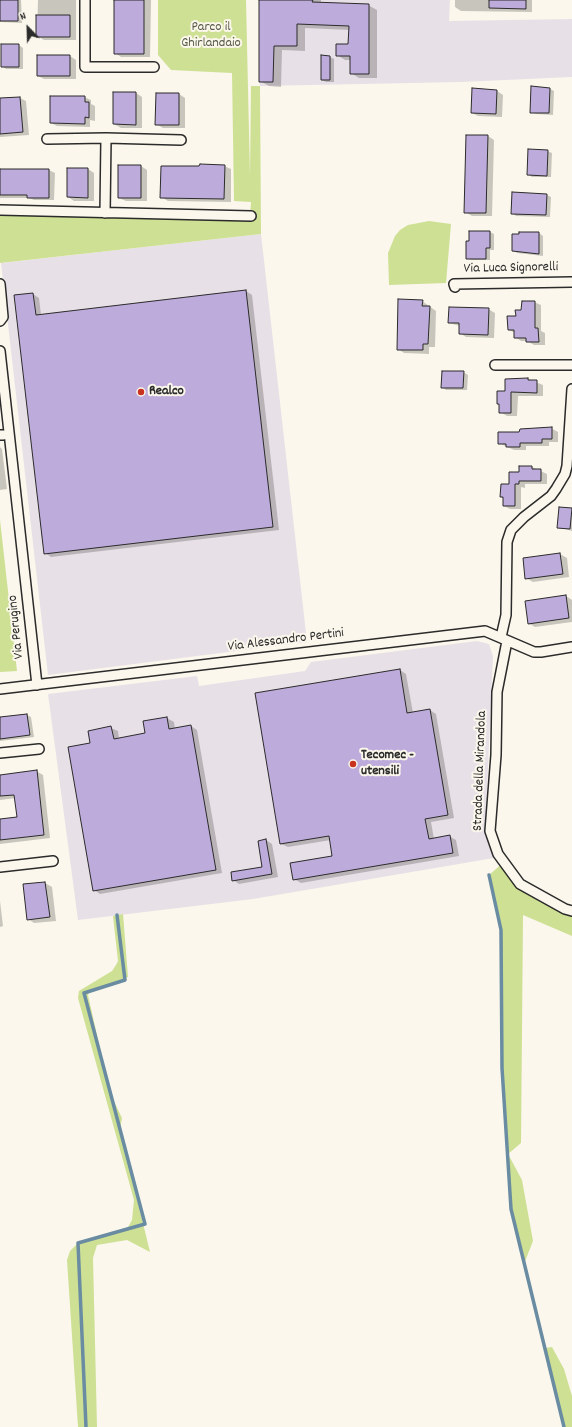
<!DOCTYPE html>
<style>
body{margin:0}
#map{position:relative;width:572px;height:1427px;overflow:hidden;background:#fbf7ec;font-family:Dekko,sans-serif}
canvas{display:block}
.north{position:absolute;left:8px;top:8px;width:40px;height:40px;-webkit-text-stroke:3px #fbf7ec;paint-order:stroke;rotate:337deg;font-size:11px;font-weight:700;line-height:16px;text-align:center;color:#2b2b2b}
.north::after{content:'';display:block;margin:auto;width:14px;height:18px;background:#2b2b2b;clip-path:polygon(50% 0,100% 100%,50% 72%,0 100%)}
</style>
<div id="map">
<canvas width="572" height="1427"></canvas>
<div class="north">N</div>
</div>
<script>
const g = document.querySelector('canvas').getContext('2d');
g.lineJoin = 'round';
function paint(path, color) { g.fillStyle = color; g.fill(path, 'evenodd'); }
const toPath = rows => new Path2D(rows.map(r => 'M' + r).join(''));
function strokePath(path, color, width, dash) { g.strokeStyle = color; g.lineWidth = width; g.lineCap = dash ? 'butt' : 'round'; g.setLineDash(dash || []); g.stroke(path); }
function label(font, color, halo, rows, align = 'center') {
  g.font = font + ' Dekko,sans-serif'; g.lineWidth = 4; g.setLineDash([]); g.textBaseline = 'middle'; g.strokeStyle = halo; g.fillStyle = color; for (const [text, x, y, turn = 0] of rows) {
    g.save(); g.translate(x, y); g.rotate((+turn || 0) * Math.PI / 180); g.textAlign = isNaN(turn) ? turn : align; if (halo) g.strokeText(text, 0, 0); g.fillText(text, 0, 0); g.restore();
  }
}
const built = toPath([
 [259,0,450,0,449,21,572,19,572,77,461,82,260,86],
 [261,234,307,642,48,675,1,263],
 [477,641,489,644,493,656,485,834,494,858,253,899,78,920,48,694,197,676,199,686,305,671,311,662]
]);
const green = toPath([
 [158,0,246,0,250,176,251,86,260,86,261,234,0,263,0,210,250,216,251,202,234,201,232,73,171,70,158,55],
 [429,221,451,224,446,283,389,285,388,253,395,236,400,230,408,225],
 [0,520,17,671,0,672],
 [504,862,520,884,572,911,572,936,523,915,521,1143,508,1154,522,1180,533,1241,524,1264,511,1209,510,1192,502,1068,501,930,489,875],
 [123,914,128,977,90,991,88,995,110,1093,122,1118,120,1129,150,1252,127,1240,97,1245,93,1258,97,1427,78,1427,67,1260,70,1251,78,1243,127,1229,132,1220,134,1200,78,998,79,991,112,971,116,965,118,961,113,916],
 [552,1347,564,1369,572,1396,572,1427,564,1427,545,1348]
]);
const shadow = toPath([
 [0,0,21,0,22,23,0,22],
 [38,0,76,0,76,40,44,40,37,36],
 [113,0,151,0,150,57,121,57,115,53,115,5],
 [269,0,321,0,321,3,368,5,377,10,377,78,359,78,351,73,351,60,345,60,337,55,349,45,350,30,305,28,305,51,282,50,281,87,269,86,260,81],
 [455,0,532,0,532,12,461,11,455,7],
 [19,45,23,48,23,69,6,69,2,66],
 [70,56,76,60,76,79,44,79,38,76],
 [322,56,330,57,334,59,334,82,326,82,322,80],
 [550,89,554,91,553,115,536,114,531,112],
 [497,91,503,95,502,117,478,116,472,113],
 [136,93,142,97,142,128,121,128,114,124],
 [179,94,185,98,185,128,163,128,156,124],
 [84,97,91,100,91,104,95,106,95,121,90,120,90,127,57,126,51,123],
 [20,98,26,101,29,135,0,137,0,99],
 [488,136,494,140,492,216,472,216,465,212],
 [547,151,552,153,551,177,532,177,528,174],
 [141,166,147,170,147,201,126,201,119,198],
 [224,166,231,169,231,202,168,201,161,197],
 [88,169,94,173,94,201,74,201,68,197],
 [0,170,49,170,55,173,54,200,34,200,29,198,0,198],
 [547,195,551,197,550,217,516,216,512,213],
 [470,232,490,232,494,234,494,250,490,250,490,260,471,260,467,258],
 [539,233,543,236,543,256,517,253,513,250],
 [246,291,252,295,279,530,51,557,45,553,33,294,39,298,41,315],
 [422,301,436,311,435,347,429,347,429,354,404,353,398,349],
 [534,302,541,305,541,331,545,333,545,345,534,345,527,341,521,341,515,337,515,333,509,330,517,317],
 [488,309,495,313,494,338,466,337,460,333,460,326,449,323],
 [463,372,468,375,467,390,446,390,442,387],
 [528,379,543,385,543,396,518,396,517,416,507,416,500,412,500,405,498,403,506,392,506,380],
 [551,428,558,432,558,442,549,442,549,446,526,446,526,450,514,450,499,443,520,433],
 [0,447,2,449,7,489,0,490],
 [532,467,547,474,547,484,525,484,525,488,521,487,521,509,510,509,504,506,504,498,501,497,510,485,520,473],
 [572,509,572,531,558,527,571,509],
 [560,554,567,558,569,577,533,582,526,578,524,559],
 [566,596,572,600,572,622,535,627,528,623],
 [400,670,406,674,413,713,430,710,436,714,454,818,431,822,434,839,449,836,456,840,459,856,301,883,294,879,333,856,331,840,288,847,281,844],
 [27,715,31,717,34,737,0,741,0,718],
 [167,718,174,722,175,729,191,726,197,730,222,873,100,894,94,890,91,744,111,728,118,731,119,739,147,734],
 [36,771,43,775,50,838,0,844,0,820,18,818,16,798,0,800,0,775],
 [266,840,272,844,278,877,239,884,233,880,263,868],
 [45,883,52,887,56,921,34,923,28,919],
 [0,901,3,926,0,927]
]);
const stream = toPath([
 [489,875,501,930,502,1068,511,1209,564,1427],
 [86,1427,78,1243,145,1224,84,993,125,980,117,915]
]);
const building = toPath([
 [0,0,18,0,18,21,0,21,0,0],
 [114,0,144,0,144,54,114,54,114,0],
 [259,0,313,0,312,2,369,4,369,74,350,74,350,56,336,56,336,44,348,44,349,26,297,24,297,46,274,46,273,82,259,82,259,0],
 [489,0,526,0,526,9,489,8,489,0],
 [36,15,70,15,70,37,36,37,36,15],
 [1,44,19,44,19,67,1,67,1,44],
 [37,55,70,55,70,76,37,76,37,55],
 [321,55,330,56,330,80,321,80,321,55],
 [531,86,550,88,549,113,530,113,531,86],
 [472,88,497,90,496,114,471,113,472,88],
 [113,92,136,92,136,125,113,124,113,92],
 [156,93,179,93,179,125,155,125,156,93],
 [50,96,85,96,85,102,89,102,89,118,85,117,85,124,50,123,50,96],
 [20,97,23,132,0,134,0,98,20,97],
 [466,135,488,135,486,213,464,213,466,135],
 [528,149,548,150,547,176,527,175,528,149],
 [200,164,225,165,224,199,160,198,161,166,199,166,200,164],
 [118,165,141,165,141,198,118,198,118,165],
 [67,168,88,168,88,198,67,197,67,168],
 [0,169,49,169,49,198,27,198,27,195,0,195,0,169],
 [512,192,547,194,546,215,511,214,512,192],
 [469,231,490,231,490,248,486,248,486,259,466,259,466,241,469,241,469,231],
 [519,232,539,232,539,254,512,251,512,234,519,234,519,232],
 [246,290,273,527,44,554,14,295,33,293,36,315,246,290],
 [398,299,423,300,422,306,430,306,428,344,423,344,423,350,397,350,398,299],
 [522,301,535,301,535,328,538,328,539,342,526,342,526,338,514,338,514,330,508,330,507,316,516,316,515,310,521,310,522,301],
 [449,307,489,308,488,335,459,334,459,323,448,323,449,307],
 [442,371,464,371,463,388,441,388,442,371],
 [528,378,528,380,537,380,537,393,511,392,511,413,499,413,499,404,497,404,497,391,505,391,505,379,528,378],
 [552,427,552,439,542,439,542,443,520,443,520,447,506,447,506,444,498,444,498,432,519,432,520,429,552,427],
 [519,466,532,466,532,469,541,469,541,481,519,481,519,484,515,484,515,506,503,506,503,497,500,497,501,484,509,484,509,472,519,472,519,466],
 [559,507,572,508,570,529,557,528,559,507],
 [560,553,563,574,525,579,523,558,560,553],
 [566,595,569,618,528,624,525,601,566,595],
 [400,669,407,713,430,709,448,815,425,819,429,839,450,835,453,853,293,880,290,863,332,856,329,836,280,844,255,693,400,669],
 [27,714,30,735,0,739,0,717,27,714],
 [167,717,169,729,191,725,216,870,93,891,68,747,90,743,88,731,111,726,114,739,145,733,143,721,167,717],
 [37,770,44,835,0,840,0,819,17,817,14,795,0,796,0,775,37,770],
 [266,839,272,874,232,881,231,872,262,867,258,841,266,839],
 [45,882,50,917,27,920,23,884,45,882]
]);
const street = toPath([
 [85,0,85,67,154,67],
 [106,138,181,140],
 [47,139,106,138,105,213],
 [0,210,251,216],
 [0,284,3,317,0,321],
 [455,287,454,284,572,282],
 [0,351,37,685],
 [495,365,572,365],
 [0,435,3,435],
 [501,637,506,615,507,542,511,530,524,517,551,496,556,489,565,474,567,466,572,389],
 [507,641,497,692,496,755,490,831,498,854,520,884,565,909,572,911],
 [0,689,485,631,534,652,541,652,572,647],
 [0,753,39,749],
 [0,867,53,861]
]);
const markers = [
 [141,392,4,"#c8321e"],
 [353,764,4,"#c8321e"]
];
const parkNames = [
 ["Parco il",211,28],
 ["Ghirlandaio",211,44]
];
const streetNames = [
 ["Via Luca Signorelli",511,269,-1],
 ["Via Perugino",17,627,-96],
 ["Via Alessandro Pertini",286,641,-7],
 ["Strada della Mirandola",481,771,-88]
];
const poiNames = [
 ["Realco",149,392],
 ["Tecomec -",361,756],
 ["utensili",361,772]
];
paint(built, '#e8e0e7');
paint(green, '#cee094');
paint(shadow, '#0003');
strokePath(stream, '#698ca2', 3.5);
paint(building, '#bdabdb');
strokePath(building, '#2b2b2b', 1);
strokePath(street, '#2b2b2b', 12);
strokePath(street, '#fbf7ec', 9);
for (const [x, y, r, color] of markers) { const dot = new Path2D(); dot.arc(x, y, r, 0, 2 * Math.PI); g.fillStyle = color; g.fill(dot); strokePath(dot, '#fbf7ec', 1.5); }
label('14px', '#545845', '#fbf7ec', parkNames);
label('14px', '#2b2b2b', '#fbf7ec', streetNames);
label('bold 14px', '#2b2b2b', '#fbf7ec', poiNames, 'left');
</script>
